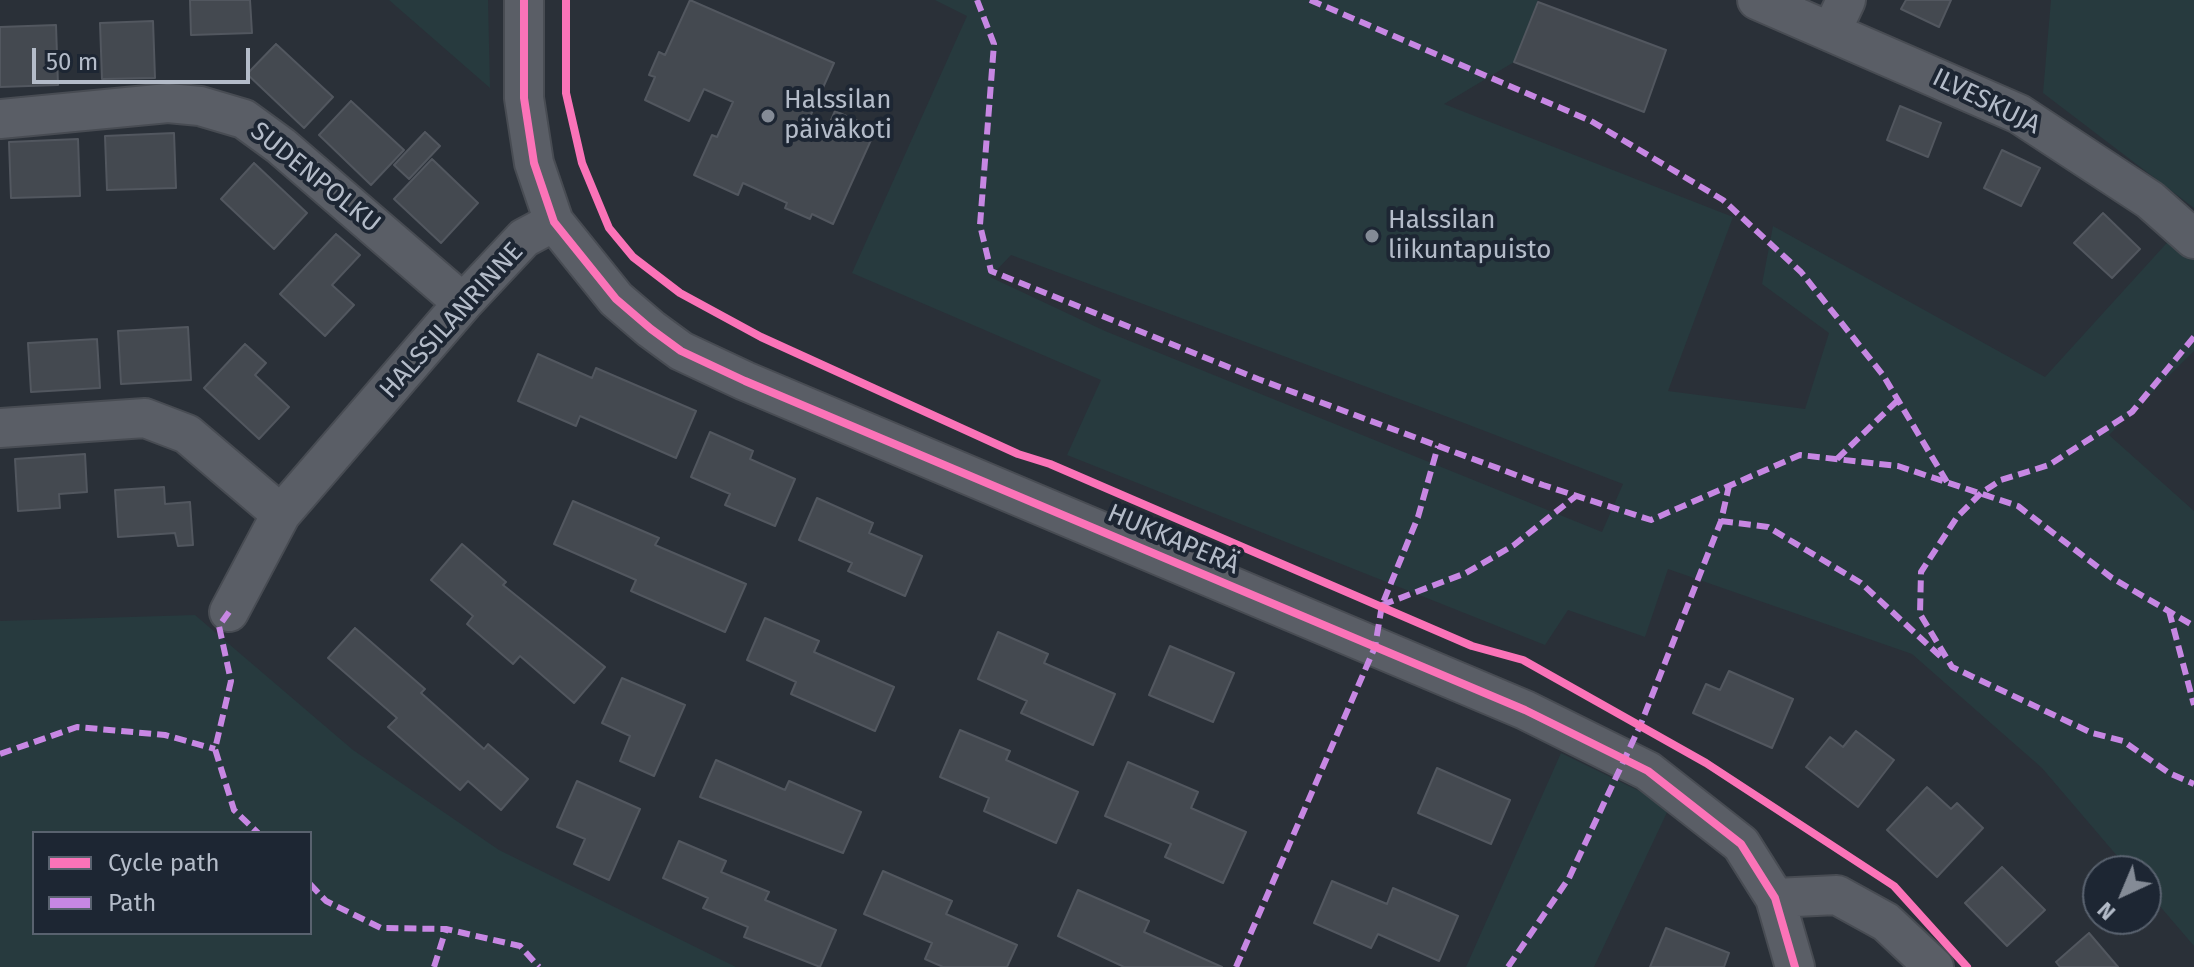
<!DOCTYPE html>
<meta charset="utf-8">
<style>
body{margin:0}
#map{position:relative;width:2194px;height:967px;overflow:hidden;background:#2a3038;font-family:"Fira Sans",sans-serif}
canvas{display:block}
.legend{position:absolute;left:32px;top:831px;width:280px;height:104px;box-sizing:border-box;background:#1d2633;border:2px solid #59626f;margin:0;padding:10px 14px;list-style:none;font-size:24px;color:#b4bcc9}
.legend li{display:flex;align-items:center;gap:16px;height:40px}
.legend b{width:40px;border:2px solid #59626f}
.north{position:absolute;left:2082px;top:855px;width:80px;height:80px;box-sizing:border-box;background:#1d2633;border:2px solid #59626f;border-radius:50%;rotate:224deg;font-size:22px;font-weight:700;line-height:32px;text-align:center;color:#b4bcc9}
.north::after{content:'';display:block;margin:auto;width:28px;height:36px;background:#848b96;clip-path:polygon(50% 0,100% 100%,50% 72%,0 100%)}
.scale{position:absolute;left:32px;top:48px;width:218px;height:36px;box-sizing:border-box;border:4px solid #b4bcc9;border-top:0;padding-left:10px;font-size:24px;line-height:28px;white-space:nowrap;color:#b4bcc9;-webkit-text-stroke:6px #1d2633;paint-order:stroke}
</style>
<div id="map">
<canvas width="2194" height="967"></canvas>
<ul class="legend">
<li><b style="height:10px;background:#fb73b8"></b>Cycle path</li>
<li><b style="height:10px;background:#c787e3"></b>Path</li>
</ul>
<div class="north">N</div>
<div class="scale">50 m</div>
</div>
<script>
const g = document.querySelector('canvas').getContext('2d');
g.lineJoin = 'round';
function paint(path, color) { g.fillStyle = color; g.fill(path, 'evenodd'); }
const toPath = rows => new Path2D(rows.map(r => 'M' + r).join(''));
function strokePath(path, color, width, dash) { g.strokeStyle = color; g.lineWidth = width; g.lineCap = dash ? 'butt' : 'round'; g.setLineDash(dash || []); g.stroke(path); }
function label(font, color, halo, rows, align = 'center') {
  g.font = font + ' "Fira Sans",sans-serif'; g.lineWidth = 8; g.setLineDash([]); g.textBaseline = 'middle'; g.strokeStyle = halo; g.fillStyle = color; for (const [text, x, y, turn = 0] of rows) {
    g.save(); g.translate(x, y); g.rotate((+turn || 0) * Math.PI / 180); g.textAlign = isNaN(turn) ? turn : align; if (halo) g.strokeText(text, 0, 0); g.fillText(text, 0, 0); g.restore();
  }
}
const green = toPath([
 [389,0,488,0,490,88],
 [935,0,1538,0,1514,62,1444,104,1733,217,1668,391,1805,409,1829,333,1762,284,1773,226,2045,377,2194,213,2194,351,2109,435,2194,511,2194,946,2146,890,2146,871,2130,871,2042,768,1912,654,1668,569,1645,637,1568,610,1545,645,1067,455,1101,380,852,273,967,16],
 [1011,255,1464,423,1623,484,1602,532,1105,331,990,277],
 [2051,0,2194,0,2194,208,2043,93],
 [195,615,353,750,499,850,736,967,0,967,0,621],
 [34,833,310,833,310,933,34,933],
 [1561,753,1670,806,1594,967,1466,967]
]);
const building = toPath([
 [190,0,250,0,252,33,191,35,190,0],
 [690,0,834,63,805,128,824,136,835,111,876,129,833,224,812,214,810,219,785,208,787,203,743,183,738,195,694,175,712,135,717,137,733,102,704,89,689,121,645,100,655,77,649,75,659,52,665,55,690,0],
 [1906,0,1951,0,1939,27,1901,9,1906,0],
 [1538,2,1666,50,1644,112,1514,62,1538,2],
 [153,21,155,78,102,79,100,23,153,21],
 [56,25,58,85,0,87,0,27,56,25],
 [276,44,333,97,304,128,247,74,276,44],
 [351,101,404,150,371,185,319,135,351,101],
 [1900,106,1941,123,1928,157,1887,140,1900,106],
 [425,132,440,146,409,179,394,165,425,132],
 [174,133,176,188,107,190,105,136,174,133],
 [78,139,80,196,11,198,9,142,78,139],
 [2002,150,2040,168,2021,206,1984,188,2002,150],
 [432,159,478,203,441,243,394,199,432,159],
 [254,163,307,213,274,249,221,199,254,163],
 [2103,213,2140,249,2112,278,2074,243,2103,213],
 [336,234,360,255,332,285,354,305,325,336,280,294,336,234],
 [188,327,191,380,121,384,118,331,188,327],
 [97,339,100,388,31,392,28,343,97,339],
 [245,344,266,363,255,375,289,407,259,439,204,388,245,344],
 [538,354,592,378,596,368,696,411,676,458,580,416,576,426,518,401,538,354],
 [710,432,753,451,750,459,795,479,775,526,725,505,730,494,691,477,710,432],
 [85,454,87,492,59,494,60,508,18,511,15,459,85,454],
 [164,487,165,504,190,502,193,545,178,546,175,533,118,537,115,490,164,487],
 [817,498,873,523,869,533,922,556,905,596,848,571,852,563,799,540,817,498],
 [573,501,659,538,655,545,746,584,725,632,631,591,636,580,554,544,573,501],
 [462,544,506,582,503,585,605,667,574,703,520,656,513,664,467,624,473,616,431,580,462,544],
 [765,618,819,641,814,652,894,687,875,731,791,694,796,682,747,660,765,618],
 [355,628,425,689,421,693,484,749,488,744,528,779,501,810,468,781,460,790,388,727,397,718,328,658,355,628],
 [998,632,1048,654,1044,663,1115,694,1093,745,1021,713,1027,701,978,679,998,632],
 [1170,646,1234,673,1213,722,1149,695,1170,646],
 [1729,671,1793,699,1772,748,1693,713,1706,684,1720,690,1729,671],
 [622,678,685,705,654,776,620,761,630,736,602,723,622,678],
 [960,730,1010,751,1006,760,1078,792,1056,843,984,811,989,798,940,777,960,730],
 [1856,731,1894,760,1858,807,1806,767,1830,737,1843,747,1856,731],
 [716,760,785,790,789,781,861,812,843,853,700,797,716,760],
 [1128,762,1198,792,1191,808,1246,832,1223,883,1165,857,1171,844,1105,816,1128,762],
 [1437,768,1510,800,1491,844,1418,813,1437,768],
 [577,781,640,809,609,880,574,864,585,839,557,827,577,781],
 [1927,787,1951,809,1957,803,1983,828,1937,877,1887,830,1927,787],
 [679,841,726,861,721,872,769,892,765,900,836,930,820,967,744,937,748,927,703,908,708,898,663,878,679,841],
 [2002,867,2045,910,2007,946,1965,903,2002,867],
 [883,871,952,901,946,914,1017,945,1007,967,943,967,925,959,932,943,864,914,883,871],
 [1332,881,1387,904,1393,888,1458,916,1439,961,1378,934,1371,948,1314,923,1332,881],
 [1078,890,1149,921,1144,932,1222,967,1124,967,1058,936,1078,890],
 [1666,928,1729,953,1724,967,1650,967,1666,928],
 [2089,933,2118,967,2060,967,2056,962,2089,933]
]);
const minor = toPath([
 [524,0,524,98,534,163,554,222,616,299,651,329,681,351,745,381,1525,710,1648,771,1741,844,1775,898,1795,967],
 [1757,0,2019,114,2150,200,2194,239],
 [1832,30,1846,0],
 [0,119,168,103,200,106,244,119,281,146,463,303],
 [0,428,145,418,187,434,281,514],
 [229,612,281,514,463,303,524,238,554,222],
 [1775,898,1837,895,1886,922,1934,967]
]);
const quiet = toPath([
 [977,0,994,44,980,225,991,271,1258,379,1543,485,1651,520,1800,455,1898,466,2018,506,2112,578,2194,626],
 [1310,0,1591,121,1723,200,1801,272,1883,375,1947,482],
 [2194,337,2132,412,2049,465,2001,480,1981,493,1957,517,1921,572,1920,614,1952,667,2092,733,2123,741,2169,773,2194,784],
 [1837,459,1898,400],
 [1721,521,1768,527,1861,583,1941,657],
 [1382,605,1466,573,1514,545,1576,496],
 [2169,611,2194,705],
 [229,612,219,626,231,681,215,749,234,810,258,833],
 [0,754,77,727,165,735,215,749],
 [310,884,326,901,381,928,446,929,520,946,539,967],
 [434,967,446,929],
 [1236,967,1375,647,1382,605,1418,517,1438,446],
 [1508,967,1569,878,1640,726,1721,521,1729,486]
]);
const cycleway = toPath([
 [524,0,524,98,534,163,554,222,616,299,651,329,681,351,745,381,1525,710,1648,771,1741,844,1775,898,1795,967],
 [566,0,566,93,582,163,609,228,633,257,680,293,761,337,1018,454,1050,464,1472,646,1523,660,1706,763,1894,886,1967,967]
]);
const markers = [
 [768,116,8,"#848b96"],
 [1372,236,8,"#848b96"]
];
const poiNames = [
 ["Halssilan",784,101],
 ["päiväkoti",784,131],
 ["Halssilan",1388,221],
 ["liikuntapuisto",1388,251]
];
const streetNames = [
 ["ILVESKUJA",1986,102,26],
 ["SUDENPOLKU",315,178,39],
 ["HALSSILANRINNE",452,321,-48],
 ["HUKKAPERÄ",1173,540,23]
];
paint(green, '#273a3e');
paint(building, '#444950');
strokePath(building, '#52575f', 2);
strokePath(minor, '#484c53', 42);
strokePath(minor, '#5a5e66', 38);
strokePath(quiet, '#c787e3', 6, [12, 6]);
strokePath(cycleway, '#fb73b8', 8);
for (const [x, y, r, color] of markers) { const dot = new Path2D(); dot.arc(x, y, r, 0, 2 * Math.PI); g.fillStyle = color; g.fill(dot); strokePath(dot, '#1d2633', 3); }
label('26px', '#b4bcc9', '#1d2633', poiNames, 'left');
label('26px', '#b4bcc9', '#1d2633', streetNames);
</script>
